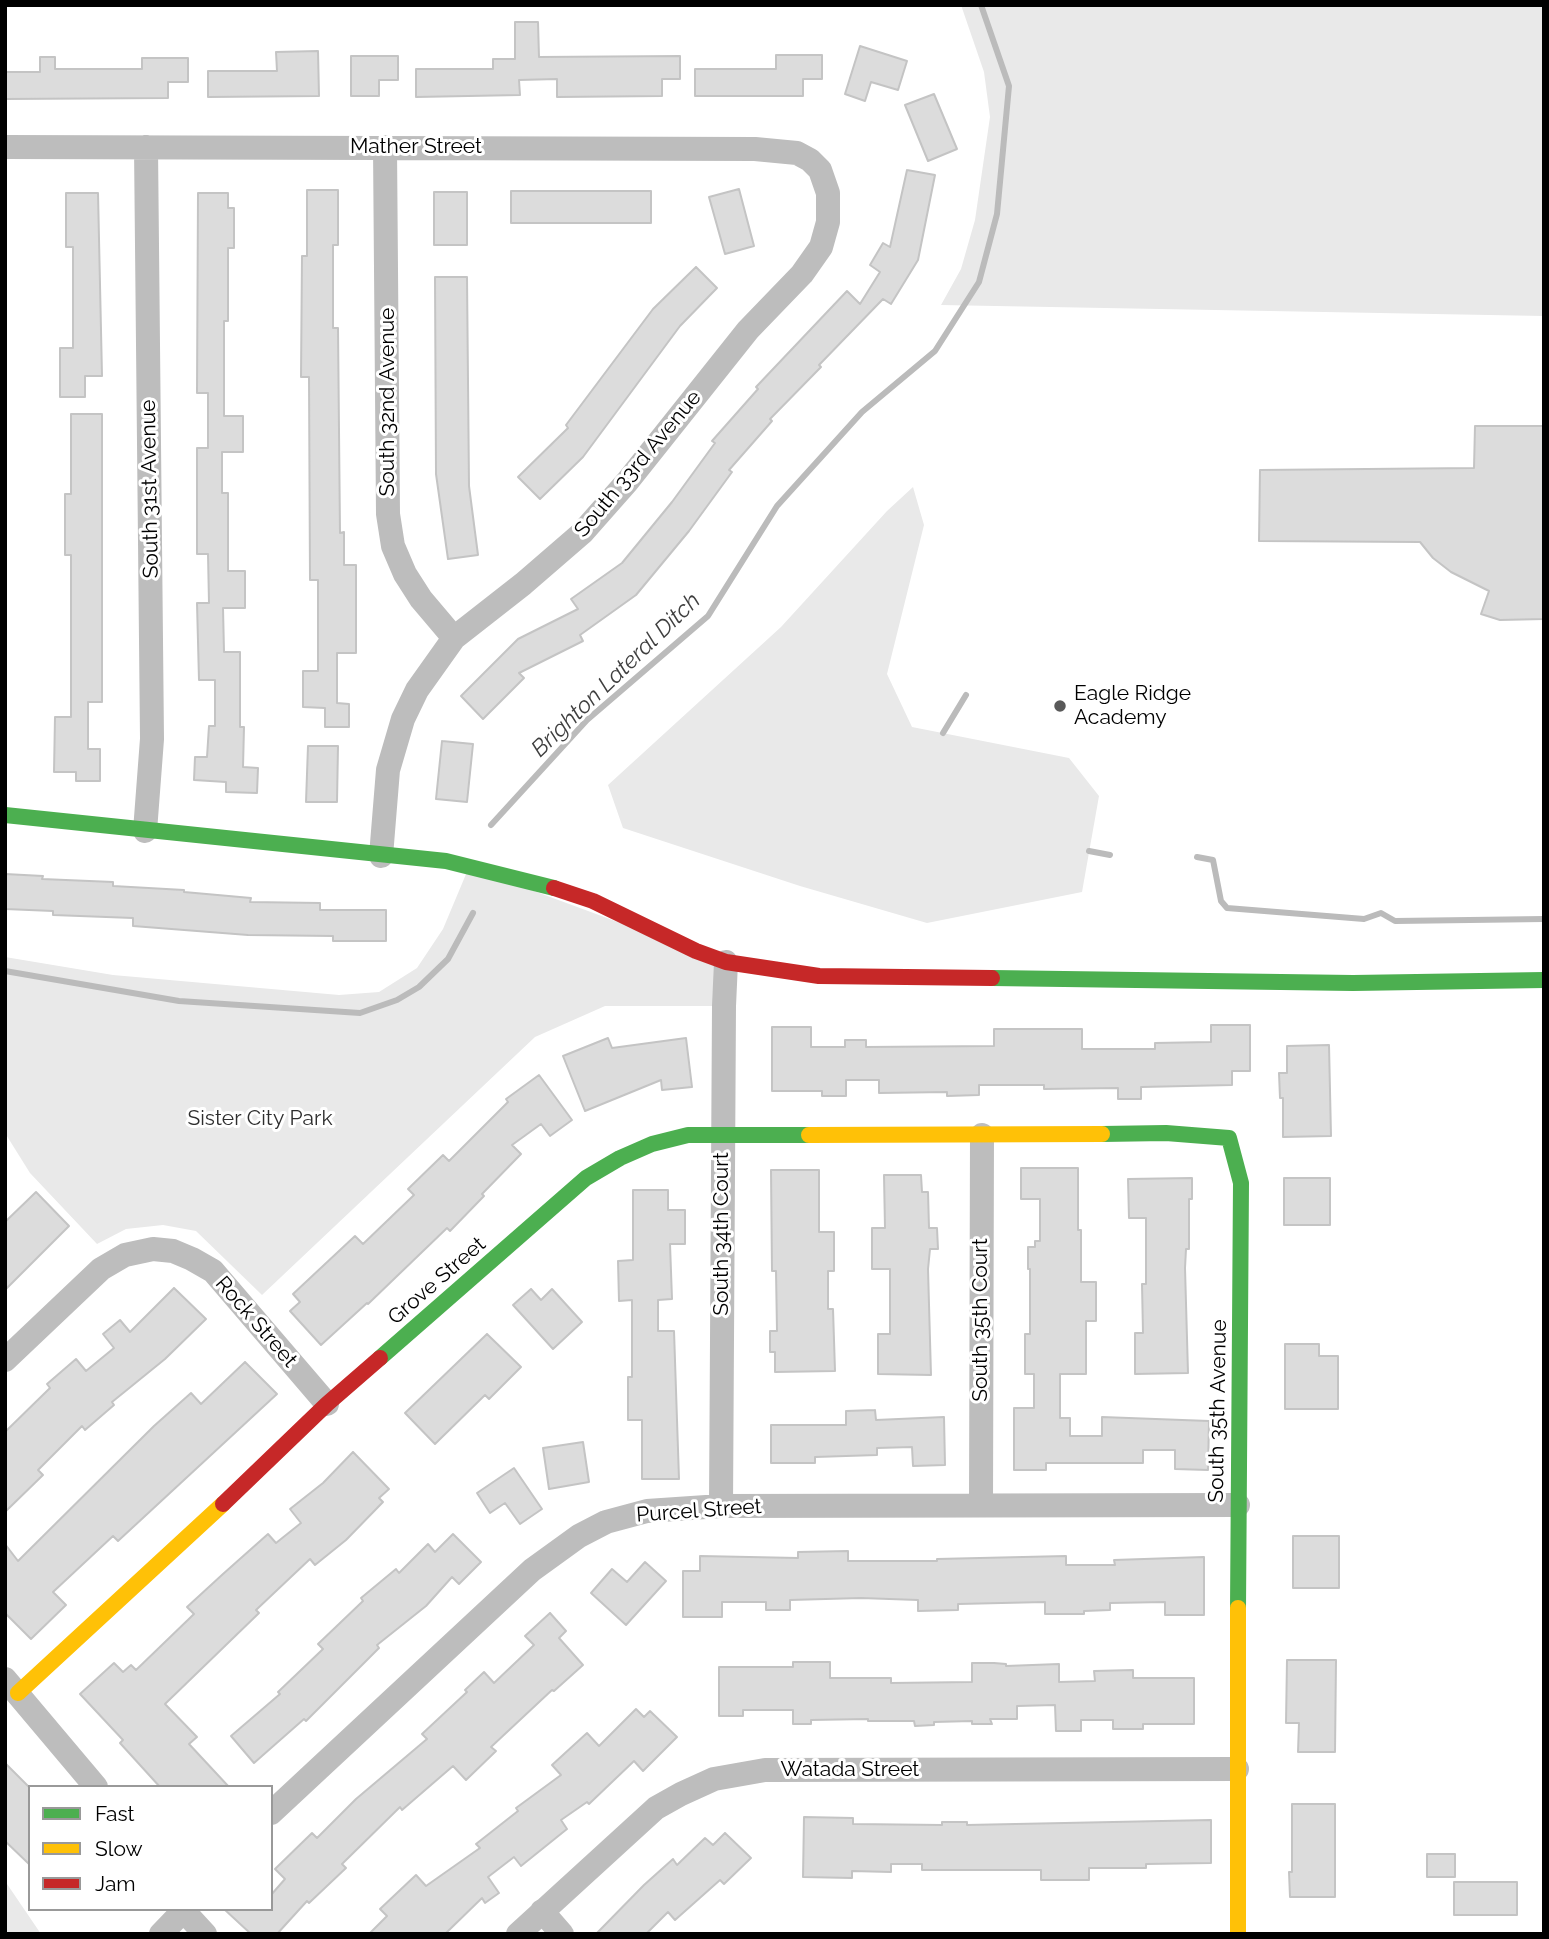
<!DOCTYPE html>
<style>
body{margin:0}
#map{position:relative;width:1549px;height:1939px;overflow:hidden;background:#fff;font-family:Raleway,sans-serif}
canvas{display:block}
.frame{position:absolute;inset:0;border:7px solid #000;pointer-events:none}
.legend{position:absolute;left:28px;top:1785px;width:245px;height:126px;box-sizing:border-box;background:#fff;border:2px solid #999;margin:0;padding:9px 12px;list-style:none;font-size:21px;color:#000}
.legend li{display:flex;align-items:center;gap:14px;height:35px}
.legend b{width:35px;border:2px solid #999}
</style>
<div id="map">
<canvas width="1549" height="1939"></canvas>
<div class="frame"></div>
<ul class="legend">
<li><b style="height:9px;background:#4caf50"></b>Fast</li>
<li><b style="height:9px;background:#ffc107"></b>Slow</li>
<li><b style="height:9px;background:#c62828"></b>Jam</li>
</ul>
</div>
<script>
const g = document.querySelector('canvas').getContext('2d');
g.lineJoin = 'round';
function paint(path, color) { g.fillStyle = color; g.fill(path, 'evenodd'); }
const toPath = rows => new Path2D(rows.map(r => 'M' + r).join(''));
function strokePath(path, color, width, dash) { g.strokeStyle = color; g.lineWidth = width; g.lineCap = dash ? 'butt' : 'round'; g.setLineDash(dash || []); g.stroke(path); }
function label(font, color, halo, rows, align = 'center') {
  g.font = font + ' Raleway,sans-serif'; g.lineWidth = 6; g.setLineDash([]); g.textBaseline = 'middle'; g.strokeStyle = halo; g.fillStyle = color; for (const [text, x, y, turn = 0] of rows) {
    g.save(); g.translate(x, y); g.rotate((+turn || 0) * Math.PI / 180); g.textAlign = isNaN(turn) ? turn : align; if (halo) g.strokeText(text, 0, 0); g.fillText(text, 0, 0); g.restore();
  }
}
const green = toPath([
 [961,5,1544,5,1544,316,941,305,961,269,975,220,990,117,984,72],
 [913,487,924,525,887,674,912,727,1069,758,1099,796,1082,892,927,923,800,886,623,828,608,785,781,627,887,511],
 [469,867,726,962,724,1006,605,1006,535,1037,262,1295,196,1231,163,1225,126,1229,97,1244,30,1173,5,1133,5,957,113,975,339,995,379,992,417,968,443,929],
 [5,1881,41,1934,5,1934]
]);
const stream = toPath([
 [943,733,966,695],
 [491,825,587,720,708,616,777,506,862,412,935,351,979,282,997,214,1009,86,981,5],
 [1089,851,1110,855],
 [1197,857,1213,860,1221,901,1227,908,1364,919,1381,913,1395,921,1544,919],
 [5,971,179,1001,360,1013,397,1000,419,987,448,959,473,913]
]);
const building = toPath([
 [515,22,538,22,539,57,680,56,680,79,662,79,662,96,557,97,557,79,519,80,520,95,416,97,416,69,493,69,493,59,515,59,515,22],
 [860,46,907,61,898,90,871,82,865,101,845,94,860,46],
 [318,51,319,96,208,97,208,71,277,71,276,52,318,51],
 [776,55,822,55,822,79,803,79,803,96,695,96,695,69,776,69,776,55],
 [351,56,398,56,398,80,379,80,379,96,351,96,351,56],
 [40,57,55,57,55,69,142,69,142,58,188,58,188,82,168,82,168,98,5,99,5,72,40,72,40,57],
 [934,94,957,149,928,161,905,105,934,94],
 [907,170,935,175,918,260,891,304,883,299,819,365,821,367,770,419,772,421,729,470,732,472,689,531,636,595,580,635,583,641,519,673,524,678,483,719,461,696,518,639,578,609,571,599,622,563,672,502,715,443,712,441,758,389,756,387,847,291,860,304,880,272,870,265,883,243,890,247,907,170],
 [739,189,754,246,725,254,709,197,739,189],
 [307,190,338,190,338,245,333,245,333,328,338,328,340,533,344,532,344,565,356,565,356,653,337,653,337,703,349,704,349,727,325,727,325,708,303,707,303,671,318,671,318,580,310,580,309,377,301,377,302,256,307,256,307,190],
 [511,191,651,191,651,223,511,223,511,191],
 [434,192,467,192,467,245,434,245,434,192],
 [66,193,98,193,102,376,85,376,85,397,60,397,60,348,73,348,73,247,66,247,66,193],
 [198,193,228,193,228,208,234,208,234,248,228,248,228,321,224,321,224,416,243,416,243,452,222,452,222,493,228,493,228,571,245,571,245,608,223,608,224,652,240,652,240,727,244,727,243,767,258,768,257,793,226,792,226,782,194,780,195,757,207,757,209,726,215,726,215,680,199,680,197,603,209,603,208,554,197,554,197,448,208,448,208,393,197,393,198,193],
 [696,267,717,288,680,326,583,457,540,499,518,477,568,428,566,425,653,309,696,267],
 [435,277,467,277,469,486,478,555,448,559,436,474,435,277],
 [71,414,102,414,102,702,88,702,88,749,100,749,100,781,76,781,76,772,54,772,55,717,71,717,71,555,65,555,65,494,71,494,71,414],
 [1475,426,1544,426,1544,619,1500,620,1481,614,1489,591,1451,572,1433,558,1420,542,1259,541,1260,470,1474,468,1475,426],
 [442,741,473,744,467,802,436,799,442,741],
 [308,746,338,746,337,802,306,802,308,746],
 [5,874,43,876,42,879,113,882,113,886,184,890,184,892,251,898,250,902,320,903,320,910,386,910,386,941,333,941,333,936,248,935,133,926,133,918,53,915,53,911,5,909,5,874],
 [1211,1025,1250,1025,1250,1071,1232,1071,1232,1085,1141,1087,1141,1099,1118,1099,1118,1088,1044,1089,1044,1085,979,1085,979,1095,947,1096,947,1092,879,1093,879,1080,846,1080,846,1096,822,1096,822,1091,772,1091,772,1027,811,1027,811,1047,845,1047,845,1040,866,1040,866,1047,994,1046,994,1029,1082,1029,1082,1049,1155,1049,1155,1043,1211,1042,1211,1025],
 [608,1038,612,1048,686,1038,692,1087,662,1090,661,1080,585,1111,563,1056,608,1038],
 [1329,1045,1331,1136,1283,1137,1283,1098,1280,1098,1279,1073,1287,1073,1287,1046,1329,1045],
 [539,1075,572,1120,550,1136,541,1124,512,1145,521,1154,482,1194,484,1196,450,1231,447,1228,368,1304,367,1303,321,1345,290,1311,300,1302,293,1294,355,1236,363,1244,414,1195,408,1189,443,1155,449,1161,508,1102,506,1099,539,1075],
 [1021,1168,1078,1168,1078,1230,1081,1230,1081,1282,1096,1282,1096,1321,1086,1321,1086,1374,1060,1374,1060,1418,1070,1418,1070,1436,1102,1436,1102,1417,1209,1421,1208,1470,1175,1469,1175,1450,1143,1450,1143,1463,1046,1463,1046,1470,1014,1470,1014,1408,1034,1408,1034,1374,1025,1374,1025,1334,1030,1334,1030,1269,1028,1269,1028,1247,1035,1247,1035,1241,1040,1241,1040,1199,1021,1199,1021,1168],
 [771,1170,819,1170,819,1232,834,1232,834,1271,828,1271,828,1309,833,1309,835,1371,775,1372,775,1352,770,1352,770,1331,777,1331,776,1271,772,1271,771,1170],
 [884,1175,921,1175,922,1192,928,1192,929,1228,937,1228,938,1249,930,1249,928,1269,931,1375,878,1374,878,1334,890,1334,890,1269,872,1269,872,1228,885,1228,884,1175],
 [1192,1178,1192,1199,1189,1199,1189,1249,1186,1249,1185,1268,1188,1373,1135,1374,1135,1333,1143,1333,1142,1284,1146,1284,1146,1218,1129,1218,1128,1179,1192,1178],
 [1284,1178,1330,1178,1330,1225,1284,1225,1284,1178],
 [633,1190,668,1190,668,1210,685,1210,685,1244,670,1244,672,1299,658,1300,658,1331,674,1331,679,1479,642,1479,642,1420,628,1420,628,1377,632,1377,632,1300,619,1301,618,1261,633,1260,633,1190],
 [36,1192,69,1226,5,1290,5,1222,36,1192],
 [174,1288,206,1319,165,1359,112,1402,114,1405,85,1430,82,1426,38,1470,43,1475,5,1512,5,1432,50,1388,47,1384,76,1359,86,1371,114,1348,103,1334,120,1320,130,1332,174,1288],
 [531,1289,541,1300,552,1289,582,1322,553,1349,513,1305,531,1289],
 [487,1334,521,1367,489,1399,485,1395,435,1444,405,1413,487,1334],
 [1285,1344,1319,1344,1319,1356,1338,1356,1338,1409,1285,1409,1285,1344],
 [245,1362,277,1394,118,1541,113,1536,53,1592,66,1605,31,1639,5,1613,5,1544,18,1561,154,1426,191,1393,201,1404,245,1362],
 [875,1410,876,1420,944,1417,945,1465,913,1466,912,1447,877,1448,877,1455,815,1457,815,1463,771,1463,771,1425,846,1425,846,1411,875,1410],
 [583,1442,589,1482,549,1489,543,1448,583,1442],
 [353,1452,389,1489,379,1498,383,1502,346,1540,315,1565,310,1559,256,1610,259,1613,165,1704,197,1737,189,1744,229,1787,160,1787,120,1743,123,1740,80,1694,114,1663,123,1672,131,1665,136,1670,194,1614,187,1607,223,1574,268,1534,276,1543,301,1523,290,1509,323,1483,353,1452],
 [514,1468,542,1509,520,1524,505,1503,490,1513,477,1493,514,1468],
 [453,1534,481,1562,459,1584,452,1577,426,1606,377,1645,379,1648,306,1721,304,1719,254,1763,231,1736,280,1694,278,1692,323,1649,318,1644,363,1601,361,1598,396,1569,399,1573,428,1544,435,1552,453,1534],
 [1293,1536,1339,1536,1339,1588,1293,1588,1293,1536],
 [848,1551,848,1561,937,1561,937,1559,1066,1556,1066,1565,1115,1565,1114,1560,1204,1557,1204,1615,1165,1615,1165,1602,1110,1603,1110,1610,1084,1611,1084,1614,1045,1614,1045,1602,958,1604,958,1610,918,1611,918,1600,861,1598,790,1600,790,1610,766,1610,766,1602,722,1602,722,1617,683,1617,683,1571,700,1571,700,1556,798,1558,798,1552,848,1551],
 [645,1562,666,1581,626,1625,591,1593,612,1569,627,1582,645,1562],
 [550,1613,566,1631,559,1638,583,1665,554,1691,552,1690,491,1747,496,1751,466,1780,453,1766,402,1810,400,1807,342,1864,346,1868,309,1903,307,1901,277,1934,251,1934,224,1909,271,1909,271,1895,285,1879,275,1869,312,1833,317,1838,356,1799,427,1739,422,1734,467,1692,465,1690,484,1672,494,1683,534,1645,525,1636,550,1613],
 [1287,1660,1336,1660,1335,1752,1298,1752,1299,1723,1286,1723,1287,1660],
 [793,1662,830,1662,830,1678,891,1678,891,1683,972,1682,972,1663,994,1663,1006,1664,1006,1666,1059,1664,1059,1682,1095,1681,1094,1671,1133,1670,1133,1678,1194,1678,1194,1724,1143,1724,1143,1729,1113,1729,1113,1720,1081,1720,1081,1731,1056,1731,1055,1705,1017,1706,1017,1719,990,1719,992,1724,972,1724,972,1721,934,1722,934,1725,915,1726,914,1721,868,1721,868,1719,811,1720,811,1724,793,1724,793,1710,743,1710,743,1716,719,1716,719,1667,793,1667,793,1662],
 [636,1709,644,1717,650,1711,677,1737,643,1771,634,1761,589,1804,587,1802,561,1820,567,1829,521,1866,514,1857,488,1877,499,1893,485,1903,482,1898,445,1934,369,1934,387,1916,380,1909,416,1875,426,1886,480,1848,476,1844,518,1811,516,1808,561,1775,552,1765,587,1733,599,1746,636,1709],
 [5,1763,30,1788,30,1865,5,1841,5,1763],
 [1292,1804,1335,1804,1335,1897,1290,1897,1289,1872,1292,1872,1292,1804],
 [804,1817,853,1818,853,1824,942,1825,942,1822,967,1822,967,1825,1211,1820,1211,1863,1146,1864,1146,1868,1089,1868,1089,1880,1041,1880,1041,1870,922,1870,922,1864,891,1864,891,1872,852,1871,852,1878,803,1877,804,1817],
 [725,1833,751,1858,724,1884,720,1880,675,1920,668,1912,646,1934,596,1934,644,1885,673,1859,677,1865,705,1838,713,1845,725,1833],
 [1427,1854,1455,1854,1455,1877,1427,1877,1427,1854],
 [1454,1882,1517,1882,1517,1915,1454,1915,1454,1882]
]);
const street = toPath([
 [5,147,755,149,797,153,810,160,820,170,828,193,828,222,821,247,802,274,748,330,627,482,582,533,523,584,454,638,417,690,403,719,388,770,381,856],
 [385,147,388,514,393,546,405,574,421,599,454,638],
 [145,831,152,739,146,147],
 [5,1360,101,1269,125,1255,153,1249,173,1251,192,1259,213,1271,327,1404],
 [981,1504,982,1135],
 [721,1506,724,1006,726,962],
 [5,1679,96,1787],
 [271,1813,532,1570,579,1536,606,1522,647,1511,721,1506,1238,1505],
 [182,1909,205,1934],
 [542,1911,562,1934],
 [161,1934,185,1909],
 [518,1934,656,1808,681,1794,714,1779,765,1770,1237,1769]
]);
const fast = toPath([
 [5,815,446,861,554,888],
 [992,978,1353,983,1544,980],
 [1102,1134,1166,1133,1229,1138,1241,1183,1238,1608],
 [380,1358,586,1178,620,1158,652,1144,688,1135,809,1135]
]);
const slow = toPath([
 [809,1135,1102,1134],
 [1238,1608,1238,1934],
 [18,1693,223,1504]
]);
const jam = toPath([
 [554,888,593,901,696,951,726,962,819,976,992,978],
 [223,1504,327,1404,380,1358]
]);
const markers = [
 [1060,706,7,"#595959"]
];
const streetNames = [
 ["Mather Street",416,147],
 ["South 32nd Avenue",388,402,-90],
 ["South 33rd Avenue",638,464,-50],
 ["South 31st Avenue",150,489,-91],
 ["South 34th Court",722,1234,-90],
 ["Grove Street",437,1281,-41],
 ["South 35th Court",981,1320,-90],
 ["Rock Street",256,1322,49],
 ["South 35th Avenue",1218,1411,-89],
 ["Purcel Street",699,1511,-4],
 ["Watada Street",850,1770]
];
const poiNames = [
 ["Eagle Ridge",1074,694],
 ["Academy",1074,718]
];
const parkNames = [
 ["Sister City Park",260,1119]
];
const waterNames = [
 ["Brighton Lateral Ditch",616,675,-44]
];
paint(green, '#e9e9e9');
strokePath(stream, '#bbb', 6);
paint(building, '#dcdcdc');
strokePath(building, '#c4c4c4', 2);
strokePath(street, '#bdbdbd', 24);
strokePath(fast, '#4caf50', 16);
strokePath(slow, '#ffc107', 16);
strokePath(jam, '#c62828', 16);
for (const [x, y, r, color] of markers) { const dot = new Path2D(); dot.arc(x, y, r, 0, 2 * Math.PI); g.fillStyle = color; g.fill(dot); strokePath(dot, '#fff', 2.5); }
label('21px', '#000', '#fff', streetNames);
label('21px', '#000', '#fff', poiNames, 'left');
label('21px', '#2e2e2e', '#fff', parkNames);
label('italic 23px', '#3f3f3f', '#fff', waterNames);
</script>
